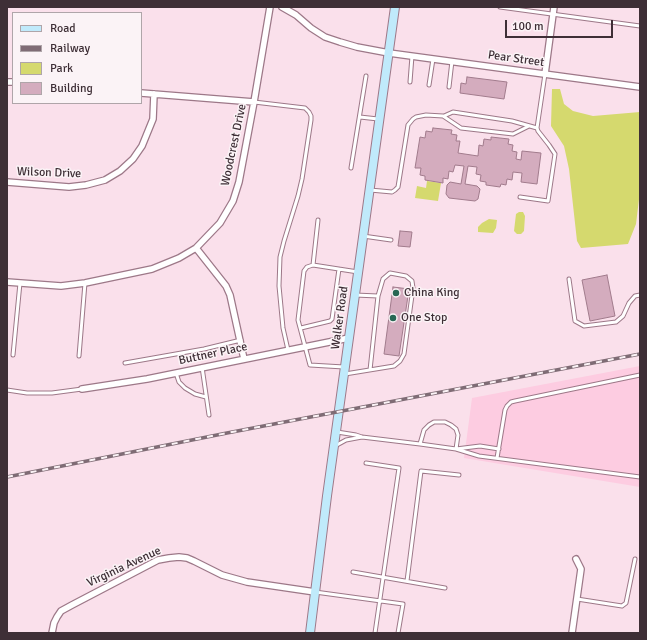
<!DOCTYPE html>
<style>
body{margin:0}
#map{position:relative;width:647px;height:640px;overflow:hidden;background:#fae0eb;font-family:Signika,sans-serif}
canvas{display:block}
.frame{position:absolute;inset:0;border:8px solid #3e2f36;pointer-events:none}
.legend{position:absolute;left:12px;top:12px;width:130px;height:92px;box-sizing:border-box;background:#fbf3f6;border:1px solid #afa5a9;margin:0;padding:5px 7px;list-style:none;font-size:12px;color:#3e2f36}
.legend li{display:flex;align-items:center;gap:8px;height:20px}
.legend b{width:20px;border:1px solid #afa5a9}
.scale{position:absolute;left:505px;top:20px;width:108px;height:18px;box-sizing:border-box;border:2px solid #3e2f36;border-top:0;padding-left:5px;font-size:12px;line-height:14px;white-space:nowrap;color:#3e2f36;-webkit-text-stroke:3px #fbf3f6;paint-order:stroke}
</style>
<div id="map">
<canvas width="647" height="640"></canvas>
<div class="frame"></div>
<ul class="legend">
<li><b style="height:5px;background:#c0eafb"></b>Road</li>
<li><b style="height:5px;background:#7f6c75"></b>Railway</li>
<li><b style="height:11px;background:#d5d96e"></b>Park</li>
<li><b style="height:11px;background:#d4acbe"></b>Building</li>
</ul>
<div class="scale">100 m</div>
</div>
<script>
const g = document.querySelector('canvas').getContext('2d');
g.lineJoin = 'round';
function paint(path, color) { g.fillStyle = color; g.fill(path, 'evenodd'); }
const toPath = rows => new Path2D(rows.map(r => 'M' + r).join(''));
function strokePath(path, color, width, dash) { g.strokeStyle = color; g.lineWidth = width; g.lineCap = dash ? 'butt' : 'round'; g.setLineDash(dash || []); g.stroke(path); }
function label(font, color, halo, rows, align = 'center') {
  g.font = font + ' Signika,sans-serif'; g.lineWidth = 3; g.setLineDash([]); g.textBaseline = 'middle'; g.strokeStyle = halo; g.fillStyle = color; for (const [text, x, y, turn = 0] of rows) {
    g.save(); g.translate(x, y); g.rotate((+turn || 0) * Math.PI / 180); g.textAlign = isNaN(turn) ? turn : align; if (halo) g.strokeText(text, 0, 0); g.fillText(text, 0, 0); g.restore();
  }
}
const built = toPath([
 [640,366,640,487,464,458,472,398]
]);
const green = toPath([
 [552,89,560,89,564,104,573,111,593,116,640,112,640,191,636,224,628,244,581,248,577,241,569,169,564,146,551,126],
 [427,181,441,183,438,201,415,198,417,186,426,188],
 [519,212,523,212,525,216,524,231,521,234,517,234,514,231,516,214],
 [489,219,497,220,496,228,493,233,478,232,478,227,482,223]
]);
const building = toPath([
 [467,77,507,82,504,99,460,93,461,83,466,84,467,77],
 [433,128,452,130,451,134,457,135,456,141,460,141,458,153,478,156,479,145,483,146,484,139,491,140,491,137,509,139,508,144,513,145,512,151,517,152,516,159,521,160,522,151,541,153,537,184,521,182,522,173,513,172,512,180,507,179,506,185,501,184,500,187,486,185,486,182,480,181,481,175,476,174,477,167,468,166,465,184,477,186,480,189,478,199,475,201,449,198,446,194,447,185,450,182,461,184,464,166,455,165,453,172,449,171,448,179,443,178,443,183,425,180,425,176,420,175,421,168,415,168,420,137,425,138,426,131,432,132,433,128],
 [400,231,412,232,410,247,398,246,400,231],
 [607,275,615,316,590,321,582,280,607,275],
 [393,287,409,289,399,356,384,354,393,287]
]);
const lane = toPath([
 [500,7,640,26],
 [410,82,412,56],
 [429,85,433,59],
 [449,87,452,61],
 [254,102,305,108,309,112,311,116,311,120,302,179,298,196,284,241,280,257,279,286,283,328,288,350],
 [444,116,453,112,512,121,537,128],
 [360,117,378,119],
 [351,168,366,76],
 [370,190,392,192,395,190,398,187,408,125,413,119,416,117,426,115,443,116,461,128,513,134,529,126],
 [520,197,548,201,555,154,549,145,538,131,537,128,545,74],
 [318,220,313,265,307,267,304,271,298,320,310,365,344,367],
 [363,236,391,240],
 [313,265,358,272],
 [569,279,575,321,584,326,616,322,623,316,629,303,635,296,640,295],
 [301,328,330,321,332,319,339,269],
 [13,355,20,283],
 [79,356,85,283],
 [125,363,204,349,241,340],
 [202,367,209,415],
 [370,370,378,296],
 [176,373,179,382,185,388,195,394,206,397],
 [345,374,394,366,400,361,404,354,413,288,412,281,406,276,390,273,383,279,378,296,355,295],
 [7,390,27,393,52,393,82,389],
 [337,432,356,435,362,437,420,444,456,449,458,435,456,429,451,425,445,422,434,422,429,425,424,430,420,444],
 [335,446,346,440,362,437],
 [499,449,480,446,456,449,479,456,640,477],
 [497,458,505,410,507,406,511,402,515,401,640,375],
 [366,463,399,468,375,633],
 [353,572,445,588],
 [407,581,421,471,459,475],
 [315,592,403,604,398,633],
 [577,599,622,606,626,603,635,559]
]);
const street = toPath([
 [282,7,296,15,311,28,325,37,340,42,357,47,389,53,640,87],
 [545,74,554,7],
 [7,82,13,82],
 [141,93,254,102],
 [7,182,69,187,86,185,105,180,120,171,133,159,142,146,153,119,154,94],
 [196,248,226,286,230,295,244,359],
 [7,282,61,286,85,283,152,269,179,258,196,248,220,223,233,201,239,182,254,102,270,7],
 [82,389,147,379,349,338],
 [52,633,54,623,57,617,61,611,72,605,158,560,169,558,179,557,187,558,194,561,222,575,247,582,315,592],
 [572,633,581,569,576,559]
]);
const secondary = toPath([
 [310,633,327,496,395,7]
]);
const rail = toPath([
 [7,477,227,433,640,354]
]);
const markers = [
 [396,293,4,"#286754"],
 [393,318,4,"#286754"]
];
const streetNames = [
 ["Pear Street",516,59,8],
 ["Woodcrest Drive",234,145,-78],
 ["Wilson Drive",49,173,2],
 ["Walker Road",340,318,-82],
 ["Buttner Place",213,354,-12],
 ["Virginia Avenue",124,567,-25]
];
const poiNames = [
 ["China King",404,293],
 ["One Stop",401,318]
];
paint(built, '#fdcce1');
paint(green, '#d5d96e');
paint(building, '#d4acbe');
strokePath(building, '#a17b8c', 1);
strokePath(lane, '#9d7888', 5);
strokePath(street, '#9d7888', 8);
strokePath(secondary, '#9d7888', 10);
strokePath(lane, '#fff', 3);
strokePath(street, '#fff', 5.5);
strokePath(secondary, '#c0eafb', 8);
strokePath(rail, '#7f6c75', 3.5);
strokePath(rail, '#fbf3f6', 2, [6]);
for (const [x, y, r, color] of markers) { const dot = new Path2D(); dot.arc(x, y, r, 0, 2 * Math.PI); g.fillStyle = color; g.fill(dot); strokePath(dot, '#fbf3f6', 1.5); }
label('12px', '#3e2f36', '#fbf3f6', streetNames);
label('12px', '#3e2f36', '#fbf3f6', poiNames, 'left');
</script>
